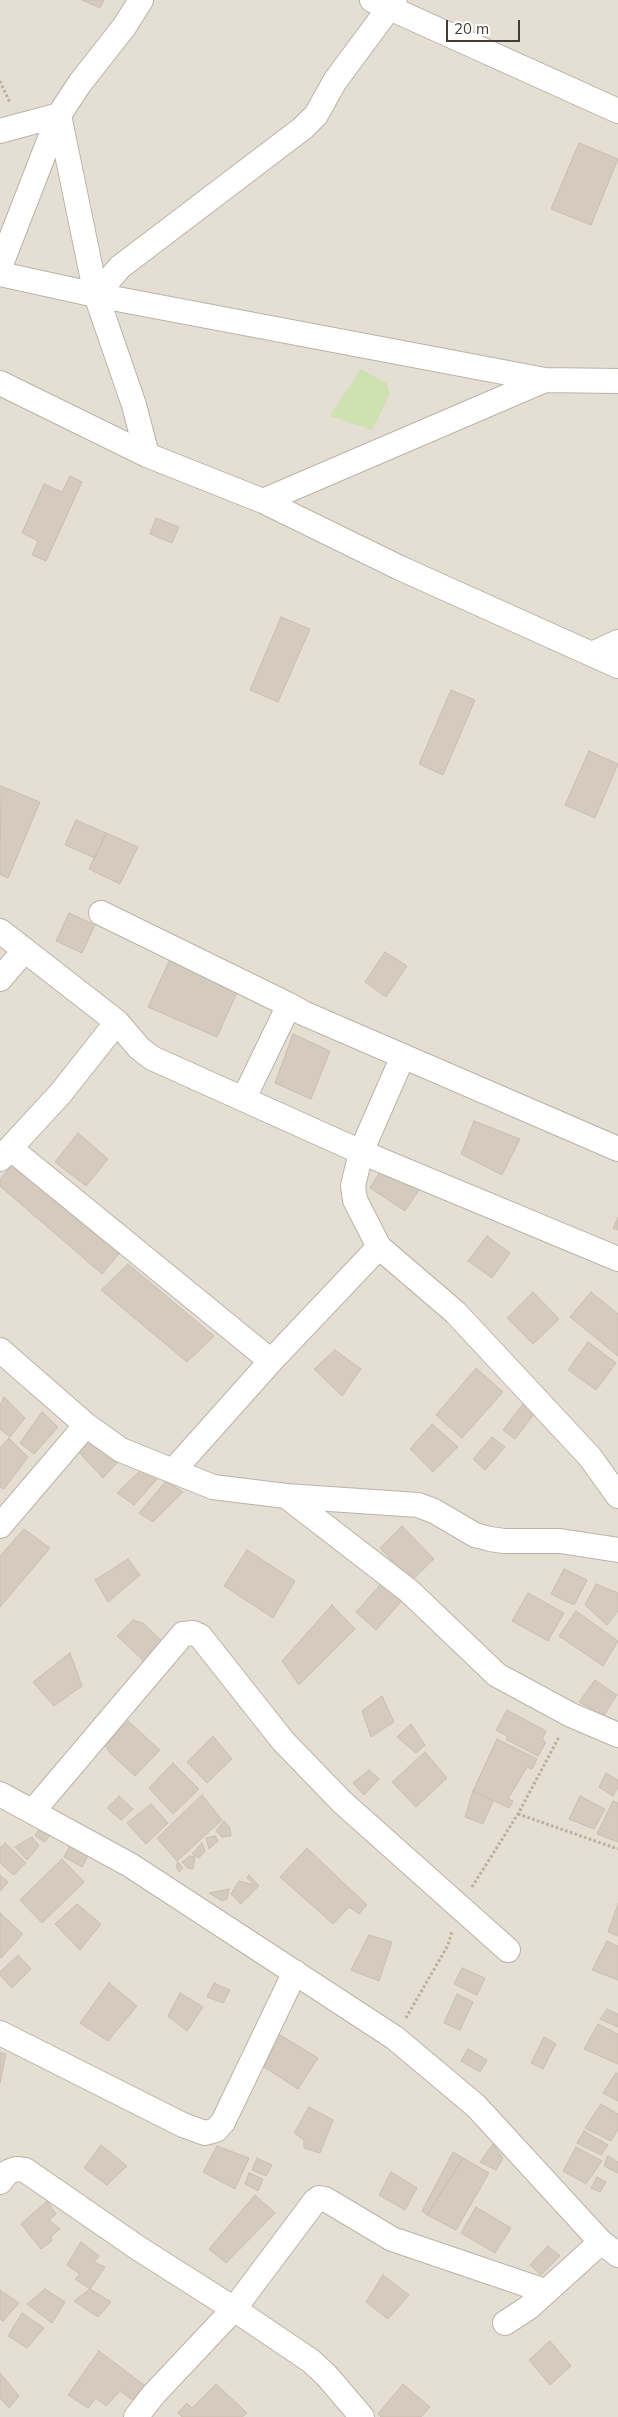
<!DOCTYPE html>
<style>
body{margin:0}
#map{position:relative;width:618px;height:2417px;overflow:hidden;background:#f0ece5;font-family:Mulish,sans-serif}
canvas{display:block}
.scale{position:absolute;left:446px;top:20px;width:74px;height:22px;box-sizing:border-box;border:2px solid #423c35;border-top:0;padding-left:6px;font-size:15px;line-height:18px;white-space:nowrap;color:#423c35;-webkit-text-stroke:4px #fff;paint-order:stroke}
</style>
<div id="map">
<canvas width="618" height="2417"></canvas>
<div class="scale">20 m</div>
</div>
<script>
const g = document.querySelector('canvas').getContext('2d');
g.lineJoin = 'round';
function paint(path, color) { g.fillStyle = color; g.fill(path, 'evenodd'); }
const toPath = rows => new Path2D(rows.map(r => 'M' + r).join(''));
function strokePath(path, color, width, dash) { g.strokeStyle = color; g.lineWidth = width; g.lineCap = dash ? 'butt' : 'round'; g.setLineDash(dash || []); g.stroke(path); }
const residential = toPath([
 [0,0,618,0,618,2417,0,2417]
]);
const green = toPath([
 [361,369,386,383,390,394,372,430,330,416]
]);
const building = toPath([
 [82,0,104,0,100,8,82,0],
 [579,143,618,159,591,225,551,209,579,143],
 [70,476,82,482,46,561,32,555,38,541,22,533,44,484,62,492,70,476],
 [156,518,179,527,172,543,150,534,156,518],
 [281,617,310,629,278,702,250,690,281,617],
 [451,690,475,700,443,775,419,764,451,690],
 [589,751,618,764,595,818,565,805,589,751],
 [1,786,40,802,8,878,0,874,1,786],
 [76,820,106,833,95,858,65,845,76,820],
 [106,833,138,847,120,884,89,869,106,833],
 [69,913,95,925,82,953,56,941,69,913],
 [385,952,407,966,386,997,365,982,385,952],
 [171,957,239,988,217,1037,148,1007,171,957],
 [293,1034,330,1051,311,1099,275,1083,293,1034],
 [474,1121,520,1139,502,1175,461,1154,474,1121],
 [78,1133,108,1159,86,1186,55,1162,78,1133],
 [17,1159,123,1249,102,1274,0,1186,0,1179,17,1159],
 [381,1170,422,1185,405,1211,370,1188,381,1170],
 [618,1217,618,1230,613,1228,618,1217],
 [487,1236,510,1253,492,1278,468,1261,487,1236],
 [128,1264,214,1336,187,1362,101,1290,128,1264],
 [533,1292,559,1319,533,1344,507,1318,533,1292],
 [591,1292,618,1314,618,1356,570,1317,591,1292],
 [588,1342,616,1363,596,1390,568,1370,588,1342],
 [335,1350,361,1369,342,1396,314,1369,335,1350],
 [476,1368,503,1392,462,1438,436,1415,476,1368],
 [4,1397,25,1418,10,1437,0,1429,0,1405,4,1397],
 [523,1404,535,1413,515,1439,503,1430,523,1404],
 [42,1412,58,1427,34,1454,20,1443,42,1412],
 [432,1424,458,1447,433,1472,410,1449,432,1424],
 [89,1436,117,1463,103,1478,76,1449,89,1436],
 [492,1437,505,1447,485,1470,473,1459,492,1437],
 [9,1438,28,1457,4,1489,0,1487,0,1448,9,1438],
 [141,1470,159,1477,134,1505,117,1493,141,1470],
 [166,1481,183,1492,153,1522,139,1513,166,1481],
 [402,1526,434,1559,411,1581,380,1548,402,1526],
 [24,1529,50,1548,0,1607,0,1556,24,1529],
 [247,1550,295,1581,273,1618,224,1586,247,1550],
 [128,1559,140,1575,108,1602,95,1580,128,1559],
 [564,1569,587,1580,574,1605,551,1594,564,1569],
 [387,1577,407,1595,376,1630,356,1612,387,1577],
 [596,1584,618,1593,618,1611,607,1625,585,1605,596,1584],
 [528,1593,564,1613,548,1641,512,1621,528,1593],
 [332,1605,355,1629,299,1685,282,1661,332,1605],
 [576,1611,618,1641,603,1666,559,1636,576,1611],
 [133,1620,143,1623,163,1642,144,1661,117,1636,133,1620],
 [70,1653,82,1686,54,1706,33,1682,70,1653],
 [595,1680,617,1695,604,1715,579,1702,595,1680],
 [382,1696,394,1722,371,1737,362,1711,382,1696],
 [507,1710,546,1731,542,1740,546,1742,538,1756,507,1740,507,1736,496,1730,507,1710],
 [128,1721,160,1750,135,1776,111,1754,104,1744,128,1721],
 [411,1724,425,1745,416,1753,397,1737,411,1724],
 [213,1736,232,1759,207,1783,187,1762,213,1736],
 [497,1739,537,1759,532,1769,527,1767,508,1799,513,1801,509,1808,473,1791,497,1739],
 [425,1752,447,1778,416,1807,392,1782,425,1752],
 [173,1763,199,1789,173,1814,149,1788,173,1763],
 [369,1770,379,1779,364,1795,353,1783,369,1770],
 [606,1773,618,1780,618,1787,613,1796,599,1787,606,1773],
 [473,1791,493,1801,483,1824,465,1817,473,1791],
 [202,1795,222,1820,177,1861,157,1838,202,1795],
 [119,1796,133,1809,121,1820,107,1808,119,1796],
 [580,1796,605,1809,594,1829,569,1819,580,1796],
 [613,1801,618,1803,618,1842,597,1834,613,1801],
 [151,1804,168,1823,146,1844,127,1823,151,1804],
 [224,1821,230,1828,231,1836,222,1837,216,1831,224,1821],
 [43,1823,54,1829,45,1842,35,1836,43,1823],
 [215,1836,218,1841,209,1849,206,1838,215,1836],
 [32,1837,39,1846,27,1860,15,1847,32,1837],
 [73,1840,91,1850,82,1867,64,1857,73,1840],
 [5,1843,26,1863,14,1875,0,1863,0,1848,5,1843],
 [202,1843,205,1851,199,1858,192,1854,202,1843],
 [307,1848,367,1905,359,1914,349,1907,333,1924,280,1877,307,1848],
 [190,1856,195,1857,193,1869,188,1868,182,1862,190,1856],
 [62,1859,84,1882,42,1923,20,1900,62,1859],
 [178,1862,183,1868,179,1872,176,1867,178,1862],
 [0,1875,8,1882,0,1891,0,1875],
 [249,1875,259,1886,241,1904,231,1894,239,1881,254,1885,247,1878,249,1875],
 [229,1889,227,1899,222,1901,209,1893,229,1889],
 [77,1904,101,1924,80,1950,55,1924,77,1904],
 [618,1904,618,1936,608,1932,618,1904],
 [0,1913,23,1934,1,1958,0,1957,0,1913],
 [369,1935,392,1942,379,1981,351,1970,369,1935],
 [607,1941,618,1946,618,1980,592,1970,607,1941],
 [18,1955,31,1969,12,1988,0,1975,0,1972,18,1955],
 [462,1968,485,1978,477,1995,454,1984,462,1968],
 [109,1983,137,2006,108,2041,80,2023,109,1983],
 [214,1983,230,1990,223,2003,207,1997,214,1983],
 [180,1993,203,2007,187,2031,168,2016,180,1993],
 [457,1994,473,2002,460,2030,444,2023,457,1994],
 [607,2009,618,2014,618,2027,600,2019,607,2009],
 [598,2024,618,2034,618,2064,584,2049,598,2024],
 [277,2033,318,2058,298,2089,258,2063,277,2033],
 [544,2037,556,2044,543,2069,531,2063,544,2037],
 [468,2049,487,2060,480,2072,461,2061,468,2049],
 [0,2053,6,2054,0,2083,0,2053],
 [616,2073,618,2073,618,2101,603,2093,616,2073],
 [601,2104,618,2114,618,2129,611,2141,585,2128,601,2104],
 [309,2107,333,2120,320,2153,304,2148,304,2140,294,2133,309,2107],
 [584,2131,608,2145,601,2155,577,2143,584,2131],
 [493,2144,503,2158,496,2170,480,2162,493,2144],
 [101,2145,127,2166,107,2185,84,2168,101,2145],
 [217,2146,249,2158,235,2189,203,2172,217,2146],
 [576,2147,602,2161,586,2184,563,2171,576,2147],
 [453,2152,463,2158,427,2215,422,2211,453,2152],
 [608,2156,618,2162,618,2173,604,2166,608,2156],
 [257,2158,272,2165,266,2176,252,2170,257,2158],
 [463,2158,489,2173,456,2230,427,2215,463,2158],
 [391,2172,417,2188,405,2210,379,2195,391,2172],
 [249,2173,263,2179,258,2191,245,2184,249,2173],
 [597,2177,606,2182,600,2192,591,2188,597,2177],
 [255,2195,275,2213,226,2263,209,2249,255,2195],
 [47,2201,56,2214,49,2220,60,2229,51,2236,52,2241,41,2249,21,2224,47,2201],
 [476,2207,511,2228,495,2253,461,2233,476,2207],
 [81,2242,99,2256,94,2262,105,2267,90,2289,75,2279,80,2274,67,2265,81,2242],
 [548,2246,560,2256,541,2275,530,2265,548,2246],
 [383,2275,409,2295,388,2319,366,2302,383,2275],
 [45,2289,65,2302,52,2323,27,2304,45,2289],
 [90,2289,111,2302,98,2317,74,2301,90,2289],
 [0,2290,19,2303,3,2321,0,2319,0,2290],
 [22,2313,44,2328,27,2348,8,2336,22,2313],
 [550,2341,571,2366,550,2385,529,2360,550,2341],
 [99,2351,148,2388,135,2402,120,2391,106,2406,96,2398,88,2408,68,2395,99,2351],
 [0,2373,19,2396,9,2408,0,2398,0,2373],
 [216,2384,247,2413,242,2417,182,2417,178,2413,187,2403,192,2408,216,2384],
 [403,2384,430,2407,421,2417,381,2417,378,2414,403,2384]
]);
const path = toPath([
 [0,81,10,103],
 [518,1814,618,1849],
 [472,1887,518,1814,559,1737],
 [406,2018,448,1945,452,1931]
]);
const minor = toPath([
 [372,0,618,111],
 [0,131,59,115,96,295,134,405,147,455],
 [0,267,59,115,80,83,124,27,141,0],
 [0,274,96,295,120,267,303,128,316,115,335,81,395,0],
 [96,295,545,380],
 [0,383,147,455,263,501,400,568,618,666],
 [263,501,545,380,618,381],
 [592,654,618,642],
 [101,913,289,1005],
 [0,931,117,1022,139,1048,152,1058,361,1152,618,1259],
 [0,979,25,950],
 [403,1056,361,1152,353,1186,355,1200,379,1247,455,1312,590,1457,618,1496],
 [244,1098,289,1005,303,1013,618,1149],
 [10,1148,271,1361],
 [0,1159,60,1094,117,1022],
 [0,1350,86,1425,121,1450,213,1487,286,1496,418,1505,434,1511,475,1535,490,1539,504,1541,560,1541,618,1550],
 [173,1471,271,1361,379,1247],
 [286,1496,409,1591,497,1675,571,1715,618,1735],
 [0,1526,86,1425],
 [0,1794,130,1865,395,2038,476,2106,601,2242,618,2255],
 [33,1811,183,1634,193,1633,200,1636,283,1741,342,1802,508,1950],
 [0,2033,183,2125,205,2133,216,2130,223,2122,295,1972],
 [0,2182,8,2172,16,2169,25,2170,138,2248,234,2309,311,2361,327,2376,362,2417],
 [505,2323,528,2308,601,2242],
 [136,2417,154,2394,234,2309,315,2201,319,2198,325,2199,392,2239,545,2291]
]);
paint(residential, '#e4ded3');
paint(green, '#cde1b1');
paint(building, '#d4cabe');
strokePath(building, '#cbbfaf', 1);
strokePath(minor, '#bbb3a8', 26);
strokePath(path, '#bbae9b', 3, [2.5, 2.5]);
strokePath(minor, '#fff', 24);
</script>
